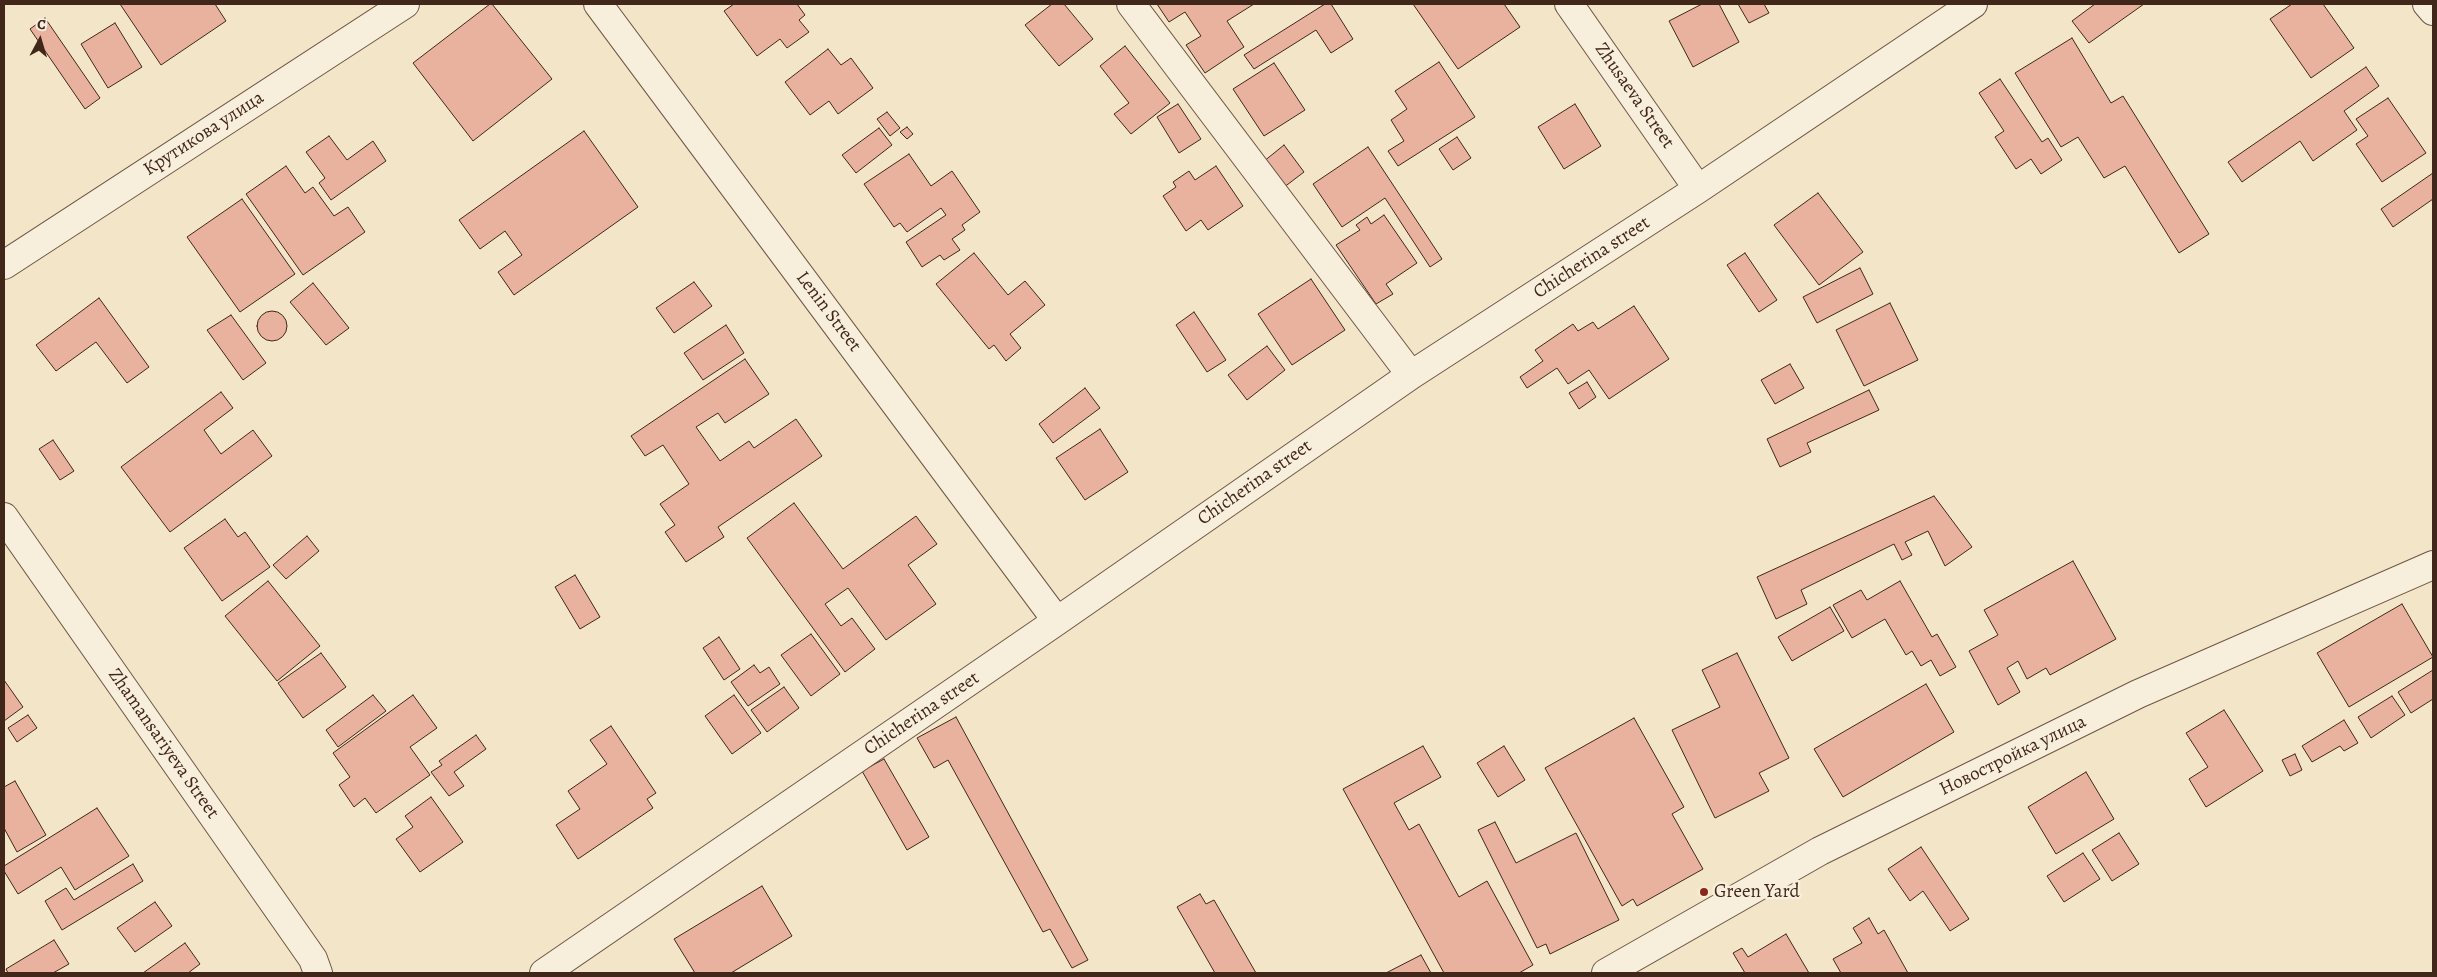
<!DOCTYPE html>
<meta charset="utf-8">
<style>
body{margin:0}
#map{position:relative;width:2437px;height:977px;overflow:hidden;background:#f3e5c8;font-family:Alegreya,serif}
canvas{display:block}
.frame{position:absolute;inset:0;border:5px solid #41271a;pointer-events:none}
.north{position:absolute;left:15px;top:15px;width:50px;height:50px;-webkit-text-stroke:4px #f7eedb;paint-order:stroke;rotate:6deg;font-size:14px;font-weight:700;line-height:20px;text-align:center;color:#41271a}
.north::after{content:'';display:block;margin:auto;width:18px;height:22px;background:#41271a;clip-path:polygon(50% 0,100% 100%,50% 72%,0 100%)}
</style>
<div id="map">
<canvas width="2437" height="977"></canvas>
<div class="frame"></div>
<div class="north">С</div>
</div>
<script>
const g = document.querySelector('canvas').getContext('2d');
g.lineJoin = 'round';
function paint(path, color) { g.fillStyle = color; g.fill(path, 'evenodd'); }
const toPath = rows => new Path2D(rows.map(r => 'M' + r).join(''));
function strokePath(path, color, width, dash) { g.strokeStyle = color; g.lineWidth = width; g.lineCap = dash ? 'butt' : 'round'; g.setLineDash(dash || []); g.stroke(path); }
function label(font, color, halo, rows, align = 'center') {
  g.font = font + ' Alegreya,serif'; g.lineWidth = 5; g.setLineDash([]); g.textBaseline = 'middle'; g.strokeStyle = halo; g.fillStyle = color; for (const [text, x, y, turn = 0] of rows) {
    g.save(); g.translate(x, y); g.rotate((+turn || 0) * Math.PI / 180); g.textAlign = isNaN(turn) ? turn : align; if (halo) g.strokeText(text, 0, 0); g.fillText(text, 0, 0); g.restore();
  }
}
const building = toPath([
 [120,4,215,4,226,21,161,65,120,4],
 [490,4,492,4,552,79,473,141,413,63,490,4],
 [734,4,797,4,805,15,799,20,809,32,787,48,780,39,757,56,724,11,734,4],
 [1052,4,1064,4,1093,39,1059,66,1025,25,1052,4],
 [1157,4,1254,4,1227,21,1244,47,1205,73,1186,45,1201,36,1185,12,1169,22,1157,4],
 [1325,4,1331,4,1353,39,1331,53,1316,30,1254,69,1244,55,1325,4],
 [1413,4,1504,4,1520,27,1458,69,1413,4],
 [1702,4,1719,4,1739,42,1693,67,1669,21,1702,4],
 [1738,4,1764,4,1769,13,1749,23,1738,4],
 [2095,4,2144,4,2089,43,2072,21,2095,4],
 [2292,4,2323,4,2354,48,2311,78,2270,19,2292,4],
 [45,18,100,98,85,109,30,29,45,18],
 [115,23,142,67,108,88,81,44,115,23],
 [2072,38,2111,103,2123,96,2209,234,2179,253,2125,166,2104,178,2078,137,2061,147,2015,73,2072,38],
 [1125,46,1170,103,1131,134,1114,114,1129,103,1100,66,1125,46],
 [828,49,841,65,851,58,873,88,838,114,829,101,810,115,785,82,828,49],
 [1439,62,1475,117,1398,166,1388,151,1404,141,1391,120,1407,109,1395,91,1439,62],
 [1274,63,1305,110,1264,136,1233,89,1274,63],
 [2366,67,2379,86,2344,111,2357,130,2313,161,2300,141,2242,182,2228,162,2366,67],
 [2000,79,2042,142,2048,138,2062,160,2041,174,2031,159,2016,169,1995,137,2004,131,1979,93,2000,79],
 [2388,98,2426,153,2382,182,2356,144,2368,136,2356,119,2388,98],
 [1178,104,1201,139,1179,153,1157,117,1178,104],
 [1575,104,1601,146,1564,169,1538,127,1575,104],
 [887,112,900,128,890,136,877,119,887,112],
 [907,127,913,134,907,139,900,132,907,127],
 [879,128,892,145,856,173,842,155,879,128],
 [584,131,638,207,514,295,498,272,522,255,505,231,480,249,459,220,584,131],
 [329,136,347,160,373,141,386,161,331,200,319,183,325,178,306,152,329,136],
 [1457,137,1471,158,1453,170,1439,149,1457,137],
 [1284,145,1304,172,1283,188,1263,162,1284,145],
 [1368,147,1442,259,1430,267,1385,198,1342,227,1313,184,1368,147],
 [909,154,931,186,952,171,980,212,962,225,965,230,952,239,960,250,944,260,940,255,922,267,906,242,946,215,941,208,907,232,900,223,894,227,864,184,909,154],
 [286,166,305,193,313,187,334,216,348,207,365,232,303,275,246,194,286,166],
 [1216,166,1243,206,1208,230,1201,220,1186,231,1163,196,1176,187,1173,182,1189,171,1195,180,1216,166],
 [2433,173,2433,199,2393,227,2381,209,2433,173],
 [1818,193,1863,252,1819,285,1774,225,1818,193],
 [242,199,295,274,240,312,187,237,242,199],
 [1384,215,1417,263,1386,284,1393,294,1376,304,1336,245,1360,230,1356,225,1367,217,1371,224,1384,215],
 [974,253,1008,295,1025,281,1045,305,1010,334,1021,348,1006,361,994,345,989,349,936,284,974,253],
 [1745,253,1777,300,1759,312,1727,265,1745,253],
 [1860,268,1873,294,1817,323,1803,297,1860,268],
 [1311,279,1345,330,1292,365,1258,314,1311,279],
 [694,282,712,306,674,333,656,308,694,282],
 [313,283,349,328,326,345,290,302,313,283],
 [99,298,149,367,127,383,96,342,56,371,36,345,99,298],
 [1890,303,1918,360,1864,386,1836,330,1890,303],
 [1634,306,1669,359,1609,399,1589,370,1568,384,1557,368,1527,388,1520,377,1543,361,1535,350,1573,324,1578,331,1593,322,1598,329,1634,306],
 '257 326a15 15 0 1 1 30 0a15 15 0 1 1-30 0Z',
 [1194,312,1226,360,1207,372,1176,325,1194,312],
 [231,315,266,363,243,380,207,330,231,315],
 [726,325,744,353,703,380,684,353,726,325],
 [1267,346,1285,370,1247,400,1228,375,1267,346],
 [745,359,769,394,725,423,718,413,696,427,720,461,749,441,754,448,796,419,822,456,718,527,724,537,686,562,665,532,675,525,660,504,689,484,663,445,645,456,631,436,745,359],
 [1790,364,1804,388,1775,404,1761,380,1790,364],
 [1587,382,1596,397,1579,409,1569,393,1587,382],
 [1085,388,1100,408,1053,443,1039,424,1085,388],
 [1869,390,1879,410,1807,443,1811,452,1780,467,1767,439,1869,390],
 [221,392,233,408,204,430,221,454,253,430,272,456,170,532,121,467,221,392],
 [1100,429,1128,472,1085,500,1056,458,1100,429],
 [53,440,74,471,60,480,39,449,53,440],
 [1934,496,1972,547,1945,566,1928,531,1905,542,1912,555,1902,560,1894,544,1801,590,1807,604,1776,619,1757,577,1934,496],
 [794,503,843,569,916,516,937,544,908,565,936,604,886,640,848,588,825,604,841,626,852,618,875,649,845,672,747,538,794,503],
 [225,519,238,537,245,532,270,567,222,601,184,548,225,519],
 [307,536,319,551,286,579,273,565,307,536],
 [2073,561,2116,639,2050,675,2046,668,2027,679,2018,661,2007,668,2020,692,1998,705,1969,651,1998,635,1984,610,2073,561],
 [575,575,600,617,580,629,555,587,575,575],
 [268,581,320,646,277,681,225,616,268,581],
 [1900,581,1932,637,1937,634,1956,667,1940,676,1931,660,1921,666,1912,651,1906,655,1885,619,1852,638,1833,605,1861,590,1867,600,1900,581],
 [2402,604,2433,657,2349,707,2317,653,2402,604],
 [1830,607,1844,631,1792,661,1778,637,1830,607],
 [811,634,840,674,811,696,781,655,811,634],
 [719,637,740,669,724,680,703,648,719,637],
 [321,653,346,687,303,718,278,683,321,653],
 [1737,653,1789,758,1759,773,1769,791,1715,818,1672,730,1720,707,1702,670,1737,653],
 [754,665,760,673,769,667,780,684,748,706,731,682,754,665],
 [2433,670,2433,699,2411,713,2398,692,2433,670],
 [4,680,23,707,4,721,4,680],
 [1926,684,1954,732,1843,797,1814,749,1926,684],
 [784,687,799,708,767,732,751,710,784,687],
 [373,695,386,711,338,747,326,730,373,695],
 [413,695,437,728,410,747,430,775,376,813,365,798,354,807,339,785,350,777,333,753,413,695],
 [734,695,761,733,732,754,705,716,734,695],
 [2392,696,2405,715,2371,738,2358,717,2392,696],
 [2224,710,2263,771,2206,807,2189,779,2208,767,2186,733,2224,710],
 [28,715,37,728,17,742,8,728,28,715],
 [956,717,1088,960,1072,968,1050,929,1043,932,948,760,934,768,917,738,956,717],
 [1634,718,1684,807,1672,814,1703,869,1637,906,1633,899,1622,906,1545,768,1634,718],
 [2344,720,2358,743,2344,751,2340,746,2312,762,2302,746,2344,720],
 [611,726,656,793,647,799,653,808,578,859,556,825,580,809,568,791,607,764,590,740,611,726],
 [476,735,486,749,454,772,464,786,449,796,431,772,442,765,439,761,476,735],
 [1423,746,1441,777,1394,803,1409,830,1419,824,1459,897,1487,881,1533,965,1519,973,1444,973,1343,789,1423,746],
 [1504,746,1525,780,1498,797,1477,763,1504,746],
 [2295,754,2302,770,2290,776,2282,760,2295,754],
 [884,759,929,837,907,850,862,771,884,759],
 [2086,772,2114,819,2056,854,2028,807,2086,772],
 [15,781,46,835,17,852,4,828,4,787,15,781],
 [431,797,463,842,420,872,396,839,413,827,405,816,431,797],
 [97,808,129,856,75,890,61,867,18,894,4,871,4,866,97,808],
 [1495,822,1516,863,1576,833,1619,920,1550,954,1546,944,1537,948,1478,830,1495,822],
 [2119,833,2139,864,2112,881,2092,850,2119,833],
 [1921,847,1969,919,1950,931,1923,891,1910,901,1888,869,1921,847],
 [2083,853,2100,879,2064,902,2047,876,2083,853],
 [133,864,143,881,62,930,45,901,66,888,74,900,133,864],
 [762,886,792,936,731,973,695,973,674,939,762,886],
 [1200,894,1206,904,1214,900,1256,973,1215,973,1177,907,1200,894],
 [155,902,172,926,135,952,117,928,155,902],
 [1869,918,1878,934,1884,930,1908,973,1841,973,1833,959,1862,943,1853,928,1869,918],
 [1786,934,1809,973,1745,973,1733,953,1742,948,1748,957,1786,934],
 [54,940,69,964,53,973,8,973,6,969,54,940],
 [185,943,200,964,188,973,143,973,185,943],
 [1421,955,1431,973,1386,973,1421,955]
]);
const minor = toPath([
 [598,4,1057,621],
 [1131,4,1411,375],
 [1569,4,1698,189],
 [2427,4,2433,11],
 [4,265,405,4],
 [4,517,313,959,318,973],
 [544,973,1057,621,1411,375,1698,189,1973,4],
 [1606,973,1820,851,2138,694,2433,565]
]);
const markers = [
 [1704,892,5,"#8f2418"]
];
const streetNames = [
 ["Zhusaeva Street",1634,96,55],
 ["Крутикова улица",204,134,-33],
 ["Chicherina street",1592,258,-33],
 ["Lenin Street",828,312,53],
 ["Chicherina street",1255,483,-35],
 ["Chicherina street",922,714,-34],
 ["Zhamansariyeva Street",163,744,55],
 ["Новостройка улица",2013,756,-26]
];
const poiNames = [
 ["Green Yard",1714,892]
];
paint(building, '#e9b29e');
strokePath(building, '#41271a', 1);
strokePath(minor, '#6e5646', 30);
strokePath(minor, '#f7eedb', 28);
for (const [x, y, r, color] of markers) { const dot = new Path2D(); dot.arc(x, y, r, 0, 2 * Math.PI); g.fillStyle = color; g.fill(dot); strokePath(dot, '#f7eedb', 2); }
label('19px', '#41271a', '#f7eedb', streetNames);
label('19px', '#41271a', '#f7eedb', poiNames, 'left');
</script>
